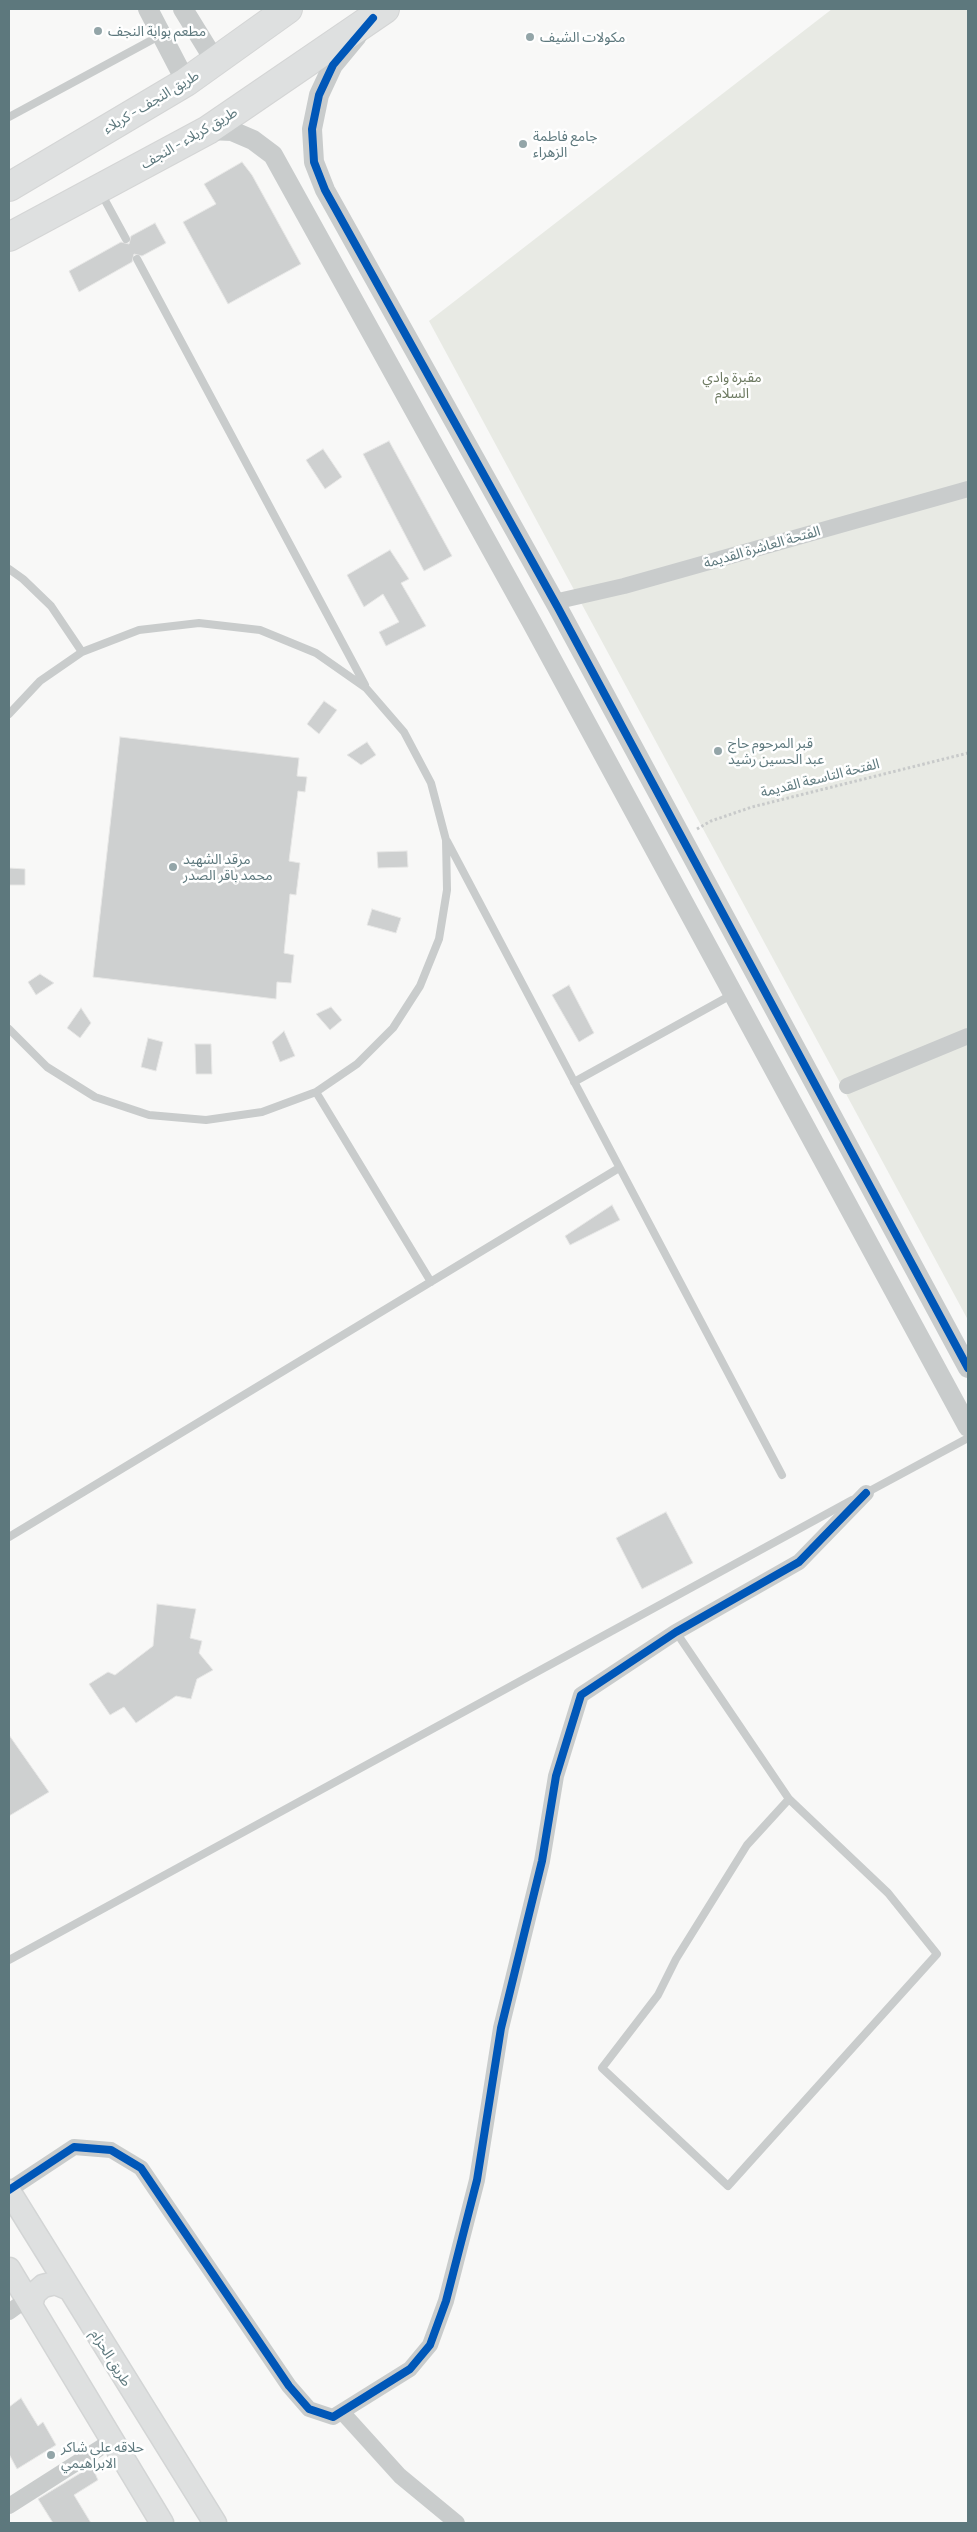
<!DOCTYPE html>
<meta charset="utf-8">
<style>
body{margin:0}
#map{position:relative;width:977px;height:2532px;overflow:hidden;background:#f8f8f7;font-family:Commissioner,sans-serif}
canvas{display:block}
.frame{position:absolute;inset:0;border:10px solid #5d787d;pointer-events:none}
</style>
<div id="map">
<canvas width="977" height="2532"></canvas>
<div class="frame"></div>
</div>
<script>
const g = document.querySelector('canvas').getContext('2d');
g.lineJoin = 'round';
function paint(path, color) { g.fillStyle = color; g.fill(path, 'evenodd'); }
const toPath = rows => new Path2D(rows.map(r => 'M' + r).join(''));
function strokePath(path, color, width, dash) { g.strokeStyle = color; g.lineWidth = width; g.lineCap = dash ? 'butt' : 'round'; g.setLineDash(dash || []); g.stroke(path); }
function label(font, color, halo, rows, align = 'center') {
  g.font = font + ' Commissioner,"Noto Sans Arabic",sans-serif'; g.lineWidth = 5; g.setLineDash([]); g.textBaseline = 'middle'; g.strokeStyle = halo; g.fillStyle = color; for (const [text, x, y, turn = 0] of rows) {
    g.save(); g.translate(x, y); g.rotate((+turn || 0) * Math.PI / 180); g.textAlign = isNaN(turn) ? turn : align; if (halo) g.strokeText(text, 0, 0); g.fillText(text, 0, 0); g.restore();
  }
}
const green = toPath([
 [832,9,968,9,968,1320,429,321]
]);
const building = toPath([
 [242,162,252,175,301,264,228,304,183,222,216,204,204,184,242,162],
 [155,223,166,243,142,256,134,254,132,262,79,292,69,271,121,242,129,244,131,236,155,223],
 [389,441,452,556,424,571,363,454,389,441],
 [323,449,342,477,325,489,306,460,323,449],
 [390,550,409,579,401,583,426,626,386,646,379,632,399,622,383,594,364,607,347,575,390,550],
 [324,701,337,710,319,734,307,724,324,701],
 [120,737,299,758,297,776,307,777,305,792,298,791,289,861,300,863,296,895,290,894,284,953,294,955,291,983,277,982,276,999,93,977,120,737],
 [367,742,376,755,361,765,347,755,367,742],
 [407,851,408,867,378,868,377,852,407,851],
 [9,868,25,869,25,885,9,885,9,868],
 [372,909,401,918,396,933,367,925,372,909],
 [40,974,54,983,36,995,28,982,40,974],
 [569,985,594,1033,579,1042,552,995,569,985],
 [331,1007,342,1020,330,1030,316,1014,331,1007],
 [81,1008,91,1023,80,1038,67,1028,81,1008],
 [284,1031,295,1056,280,1062,272,1042,284,1031],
 [148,1038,163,1042,156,1071,141,1067,148,1038],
 [195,1044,211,1044,212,1074,196,1074,195,1044],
 [612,1205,620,1220,570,1245,565,1236,612,1205],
 [666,1512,693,1563,642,1589,616,1538,666,1512],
 [157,1604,196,1609,190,1638,202,1641,199,1653,213,1670,197,1679,191,1699,176,1696,136,1723,124,1707,110,1715,89,1684,108,1672,115,1675,153,1646,157,1604],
 [9,1735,49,1792,9,1816,9,1735],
 [21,2398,38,2426,43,2422,56,2445,17,2469,9,2454,9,2407,21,2398],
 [92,2466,98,2480,74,2495,91,2523,53,2523,38,2499,92,2466]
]);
const path = toPath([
 [697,829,711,821,752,807,968,753]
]);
const service = toPath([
 [9,117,161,35],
 [101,193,126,239],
 [137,259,365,685],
 [9,569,23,579,51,606,82,652],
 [9,714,40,681,82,652,139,630,199,623,260,630,316,653,366,688,404,732,431,783,446,840,447,890,439,939,420,986,393,1028,357,1064,316,1092,262,1112,206,1120,149,1115,95,1097,47,1067,9,1029],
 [447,841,782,1475],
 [574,1082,733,994],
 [316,1092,431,1282],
 [864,1494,968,1438],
 [9,1537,619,1168],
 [676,1632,789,1799,888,1893,937,1954,728,2186,602,2068,658,1995,676,1959,747,1845,789,1799],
 [9,1960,852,1500]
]);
const minor = toPath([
 [554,602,624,586,968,489],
 [847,1086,968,1036],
 [9,2190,74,2147,111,2150,141,2168,289,2386,309,2409,333,2417,410,2369,430,2345,446,2301,477,2180,501,2028,542,1861,556,1776,581,1695,676,1632,799,1562,866,1493],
 [9,2312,27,2299],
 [342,2412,400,2476,457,2523],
 [9,2506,111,2441]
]);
const tertiary = toPath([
 [148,9,186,82],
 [183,9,215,61],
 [357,36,333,65,319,95,312,129,314,162,325,190,557,606,968,1368],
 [208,130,232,131,253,140,273,155,531,621,968,1427]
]);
const secondary = toPath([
 [9,2191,215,2523],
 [9,2269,162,2523],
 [31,2306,34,2294,43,2286,55,2283,67,2288]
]);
const trunk = toPath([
 [9,187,186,82,288,9],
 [9,237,208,130,385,9]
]);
const cycleway = toPath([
 [373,18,333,65,319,95,312,129,314,162,325,190,557,606,968,1368],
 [9,2190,74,2147,111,2150,141,2168,289,2386,309,2409,333,2417,410,2369,430,2345,446,2301,477,2180,501,2028,542,1861,556,1776,581,1695,676,1632,799,1562,866,1493]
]);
const markers = [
 [98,31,5,"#93a5a8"],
 [530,37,5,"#93a5a8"],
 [523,144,5,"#93a5a8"],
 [718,751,5,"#93a5a8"],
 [173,867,5,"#93a5a8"],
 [51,2455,5,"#93a5a8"]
];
const poiNames = [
 ["مطعم بوابة النجف",108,31],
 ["مكولات الشيف",540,37],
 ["جامع فاطمة",533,136],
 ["الزهراء",533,152],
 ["قبر المرحوم حاج",728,743],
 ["عبد الحسين رشيد",728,759],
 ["مرقد الشهيد",183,859],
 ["محمد باقر الصدر",183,875],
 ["حلاقه علي شاكر",61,2447],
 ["الابراهيمي",61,2463]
];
const streetNames = [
 ["طريق النجف - کربلاء",151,102,-31],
 ["طريق کربلاء - النجف",189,138,-30],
 ["الفتحة العاشرة القديمة",762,547,-16],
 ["الفتحة التاسعة القديمة",820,778,-14],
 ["طريق الحزام",111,2358,58]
];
const parkNames = [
 ["مقبرة وادي",732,377],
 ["السلام",732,393]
];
paint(green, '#e8eae4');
paint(building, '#ced0d0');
strokePath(building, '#e7e7e6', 1);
strokePath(secondary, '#d3d5d5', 25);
strokePath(trunk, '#d4d5d5', 30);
strokePath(path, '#c8caca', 3, [2.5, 2.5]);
strokePath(service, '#c9cccc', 8);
strokePath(minor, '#c9cccc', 16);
strokePath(tertiary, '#c9cccc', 20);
strokePath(secondary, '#dee0e0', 22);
strokePath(trunk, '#dee0e0', 28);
strokePath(cycleway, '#0057b8', 8);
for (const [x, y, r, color] of markers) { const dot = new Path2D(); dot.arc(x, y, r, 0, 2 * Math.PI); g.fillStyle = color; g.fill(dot); strokePath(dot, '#fff', 2); }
label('14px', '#5d787d', '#fff', poiNames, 'left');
label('14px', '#5d787d', '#fff', streetNames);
label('14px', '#6d7a61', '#fff', parkNames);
</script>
